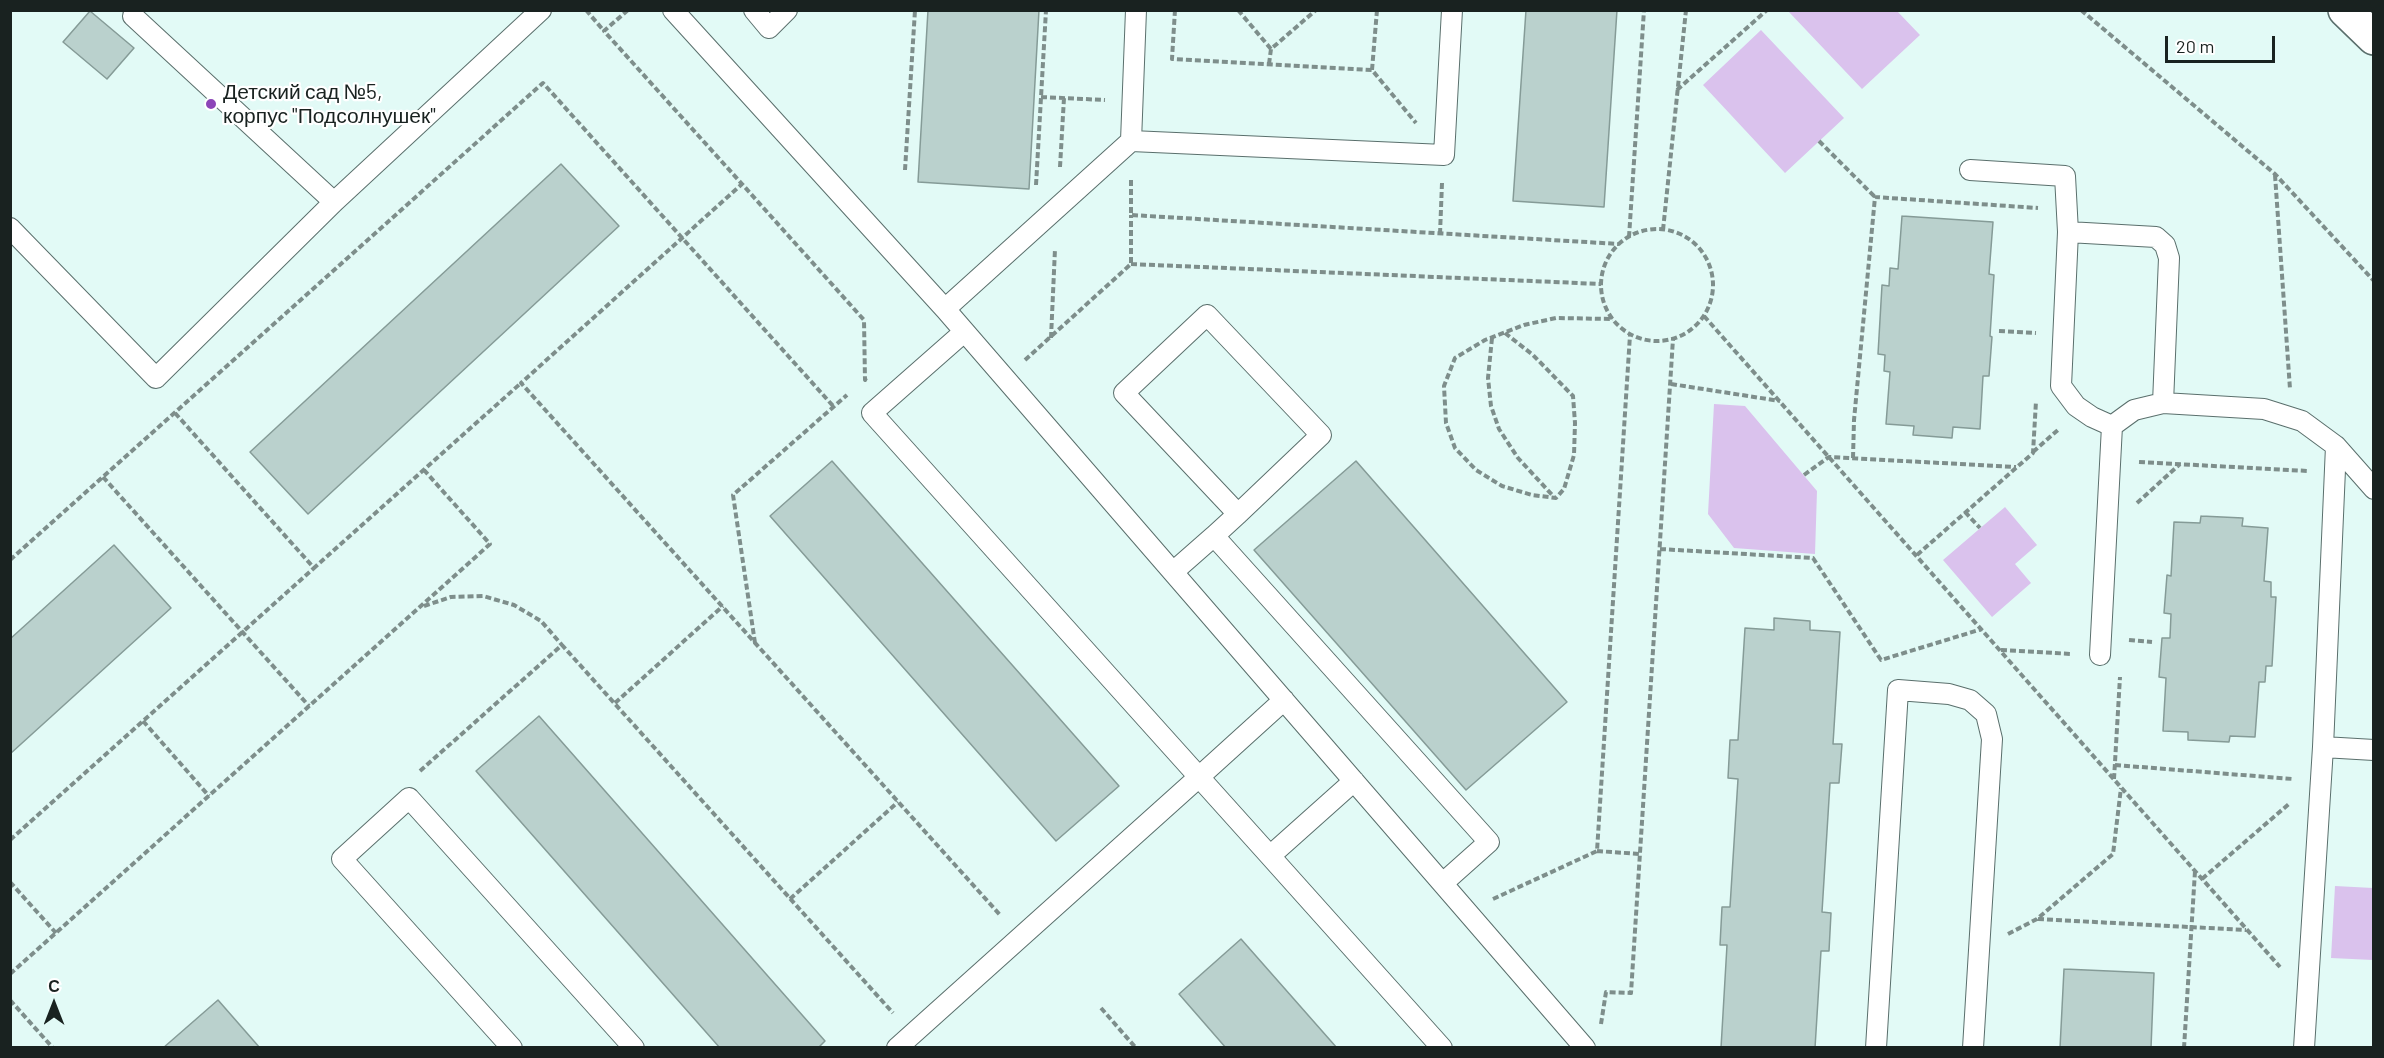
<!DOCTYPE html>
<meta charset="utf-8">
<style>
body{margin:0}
#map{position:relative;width:2384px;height:1058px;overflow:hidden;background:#e2faf6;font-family:Barlow,sans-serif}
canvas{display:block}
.frame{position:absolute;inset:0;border:12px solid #192220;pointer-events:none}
.north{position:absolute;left:24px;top:974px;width:60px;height:60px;-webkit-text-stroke:4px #fff;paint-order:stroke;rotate:0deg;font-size:16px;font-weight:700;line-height:24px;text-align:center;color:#192220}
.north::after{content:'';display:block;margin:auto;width:21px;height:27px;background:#192220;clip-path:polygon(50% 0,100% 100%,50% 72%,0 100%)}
.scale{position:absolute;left:2165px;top:36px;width:110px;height:27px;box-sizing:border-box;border:3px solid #192220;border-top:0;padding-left:8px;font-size:18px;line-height:21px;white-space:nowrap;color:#192220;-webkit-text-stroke:4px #fff;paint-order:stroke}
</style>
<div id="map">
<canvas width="2384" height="1058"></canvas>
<div class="frame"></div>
<div class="north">С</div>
<div class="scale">20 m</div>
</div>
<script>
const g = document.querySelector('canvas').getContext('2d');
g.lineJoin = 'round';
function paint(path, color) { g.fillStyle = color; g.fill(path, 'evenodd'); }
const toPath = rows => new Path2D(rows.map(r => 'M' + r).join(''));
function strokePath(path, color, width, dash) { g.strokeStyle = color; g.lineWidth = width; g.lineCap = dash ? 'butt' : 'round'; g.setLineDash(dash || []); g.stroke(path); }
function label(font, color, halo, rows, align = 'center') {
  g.font = font + ' Barlow,sans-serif'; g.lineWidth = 4.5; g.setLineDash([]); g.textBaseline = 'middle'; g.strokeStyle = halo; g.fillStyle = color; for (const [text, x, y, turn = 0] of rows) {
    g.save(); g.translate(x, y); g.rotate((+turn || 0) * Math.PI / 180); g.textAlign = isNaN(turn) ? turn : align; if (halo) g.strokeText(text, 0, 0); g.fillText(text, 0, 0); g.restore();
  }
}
const green = toPath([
 [1788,11,1897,11,1920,35,1862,89],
 [1761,30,1844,118,1785,173,1703,85],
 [1714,404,1745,406,1817,491,1815,554,1734,548,1708,514],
 [2005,507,2037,545,2015,564,2031,583,1992,617,1943,560],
 [2335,886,2373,888,2373,960,2331,958]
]);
const building = toPath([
 [928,10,1039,10,1029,189,918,182,928,10],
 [1526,10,1617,10,1604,207,1513,201,1526,10],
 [90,11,134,48,107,79,63,42,90,11],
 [561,164,619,226,308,514,250,452,561,164],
 [1902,216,1993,222,1989,274,1994,275,1990,336,1992,337,1989,376,1983,376,1980,429,1953,427,1952,438,1913,435,1914,426,1886,424,1890,372,1884,371,1885,355,1878,354,1882,285,1889,286,1890,268,1898,269,1902,216],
 [832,461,1119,786,1056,841,770,516,832,461],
 [1356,461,1567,702,1466,790,1254,550,1356,461],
 [2201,516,2243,518,2242,526,2268,528,2264,581,2271,582,2271,597,2276,597,2272,666,2266,666,2265,682,2259,682,2255,737,2230,736,2229,742,2188,740,2188,732,2163,731,2166,678,2159,677,2162,638,2170,638,2171,614,2164,613,2167,575,2171,576,2174,522,2200,523,2201,516],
 [114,545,171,608,10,754,10,639,114,545],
 [1774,618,1810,621,1810,630,1840,632,1833,744,1842,744,1839,783,1830,783,1822,912,1831,913,1829,951,1821,951,1815,1048,1721,1048,1727,945,1720,945,1722,907,1730,907,1738,779,1728,778,1730,740,1738,740,1745,628,1774,630,1774,618],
 [539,716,825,1041,818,1048,720,1048,476,771,539,716],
 [1241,939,1337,1048,1226,1048,1179,994,1241,939],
 [2064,969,2154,973,2151,1048,2060,1048,2064,969],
 [218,1000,260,1048,163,1048,218,1000]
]);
const path = toPath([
 [586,10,604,31],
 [628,10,604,31,742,184],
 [1175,10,1172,59,1372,70],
 [1238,10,1271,49,1316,10],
 [1377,10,1372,70,1416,123],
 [2081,10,2275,174,2374,281],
 [1269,64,1271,49],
 [1677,90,1767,10],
 [1041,97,1105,100],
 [1819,141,1875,197],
 [1060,167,1064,98],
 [905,170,915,10],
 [2275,175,2290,389],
 [1131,180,1131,215,1619,244],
 [1036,185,1046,10],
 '1601 285a56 56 0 1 1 112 0a56 56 0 1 1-112 0Z',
 [1663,230,1686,10],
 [1440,234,1442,183],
 [1629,237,1644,10],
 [1131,264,1601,284],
 [1704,316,2280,967],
 [1999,331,2036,333],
 [1505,333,1533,355,1573,396,1575,423,1574,455,1564,489,1556,498,1532,495,1502,486,1476,470,1455,448,1446,423,1444,386,1455,358,1485,340,1524,325,1556,318,1613,319],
 [1051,338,1055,249],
 [1492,338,1488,378,1491,406,1499,429,1518,458,1555,498],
 [1025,360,1131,264,1131,215],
 [866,378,865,380,864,320,742,184,521,383,1001,916],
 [1671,384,1780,401],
 [175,413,314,568,521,383],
 [2033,452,2059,429],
 [1853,458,1854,420,1875,197,2038,208],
 [2139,462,2308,471],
 [1804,475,1829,457,2016,467],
 [103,477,309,706],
 [2137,503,2180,464],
 [1965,512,1980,528],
 [1660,549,1813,558,1881,660,1982,629],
 [1917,555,2033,453,2036,401],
 [10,560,543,83,834,407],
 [424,606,451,597,483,596,514,605,541,621,562,645],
 [2129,640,2152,642],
 [755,643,733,495,847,395],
 [2001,650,2072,654],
 [615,703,723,606],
 [143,721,209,796],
 [2115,765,2293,779],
 [420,771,562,645,893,1013],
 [2114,779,2120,677],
 [10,840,314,568],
 [1597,851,1640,854],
 [2202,879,2290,803],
 [10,882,56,933],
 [790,899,898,802],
 [1493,899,1597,851,1630,335],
 [2038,919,2246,930],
 [2008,934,2037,919,2113,854,2121,788],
 [10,974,490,544,424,470],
 [10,1000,53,1048],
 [1101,1008,1136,1048],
 [1601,1024,1606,992,1631,993,1673,339],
 [2184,1048,2195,871]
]);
const lane = toPath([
 [673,10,945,309],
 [754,10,769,28,787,10],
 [1136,10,1131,141,1444,155,1452,10],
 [133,16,334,202],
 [1131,141,945,309,1585,1048],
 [1970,170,2065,176,2068,232,2061,386,2076,406,2092,417,2112,426,2100,655],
 [10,228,156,378,334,202,541,10],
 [2068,232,2156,237,2165,245,2169,258,2163,403],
 [964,332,872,413,1199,777,1284,700],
 [2112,426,2134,410,2163,403,2264,409,2302,421,2336,446,2374,489],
 [1214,536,1238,514,1321,435,1207,315,1124,393,1238,514],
 [1173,572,1214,536,1489,842,1443,883],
 [2323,747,2374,750],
 [1354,781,1270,856,1442,1048],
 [512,1048,342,859,409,798,634,1048],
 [897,1048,1199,777,1270,856],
 [1876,1048,1898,690,1949,694,1970,700,1986,714,1992,739,1973,1048],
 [2304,1048,2323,747,2336,446]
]);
const secondary = toPath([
 [2345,10,2374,38]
]);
const markers = [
 [211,104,6,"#8c45b8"]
];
const poiNames = [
 ["Детский сад №5,",223,92],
 ["корпус \"Подсолнушек\"",223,116]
];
paint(green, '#dac2ed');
paint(building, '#bad1cd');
strokePath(building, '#859b97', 1.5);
strokePath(lane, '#5a6f6c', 22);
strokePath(secondary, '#5a6f6c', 36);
strokePath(path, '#7e8e8b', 4, [6, 3]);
strokePath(lane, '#fff', 20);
strokePath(secondary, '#fff', 33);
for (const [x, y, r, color] of markers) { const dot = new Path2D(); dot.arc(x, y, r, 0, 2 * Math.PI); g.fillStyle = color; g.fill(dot); strokePath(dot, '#fff', 2); }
label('21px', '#192220', '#fff', poiNames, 'left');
</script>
